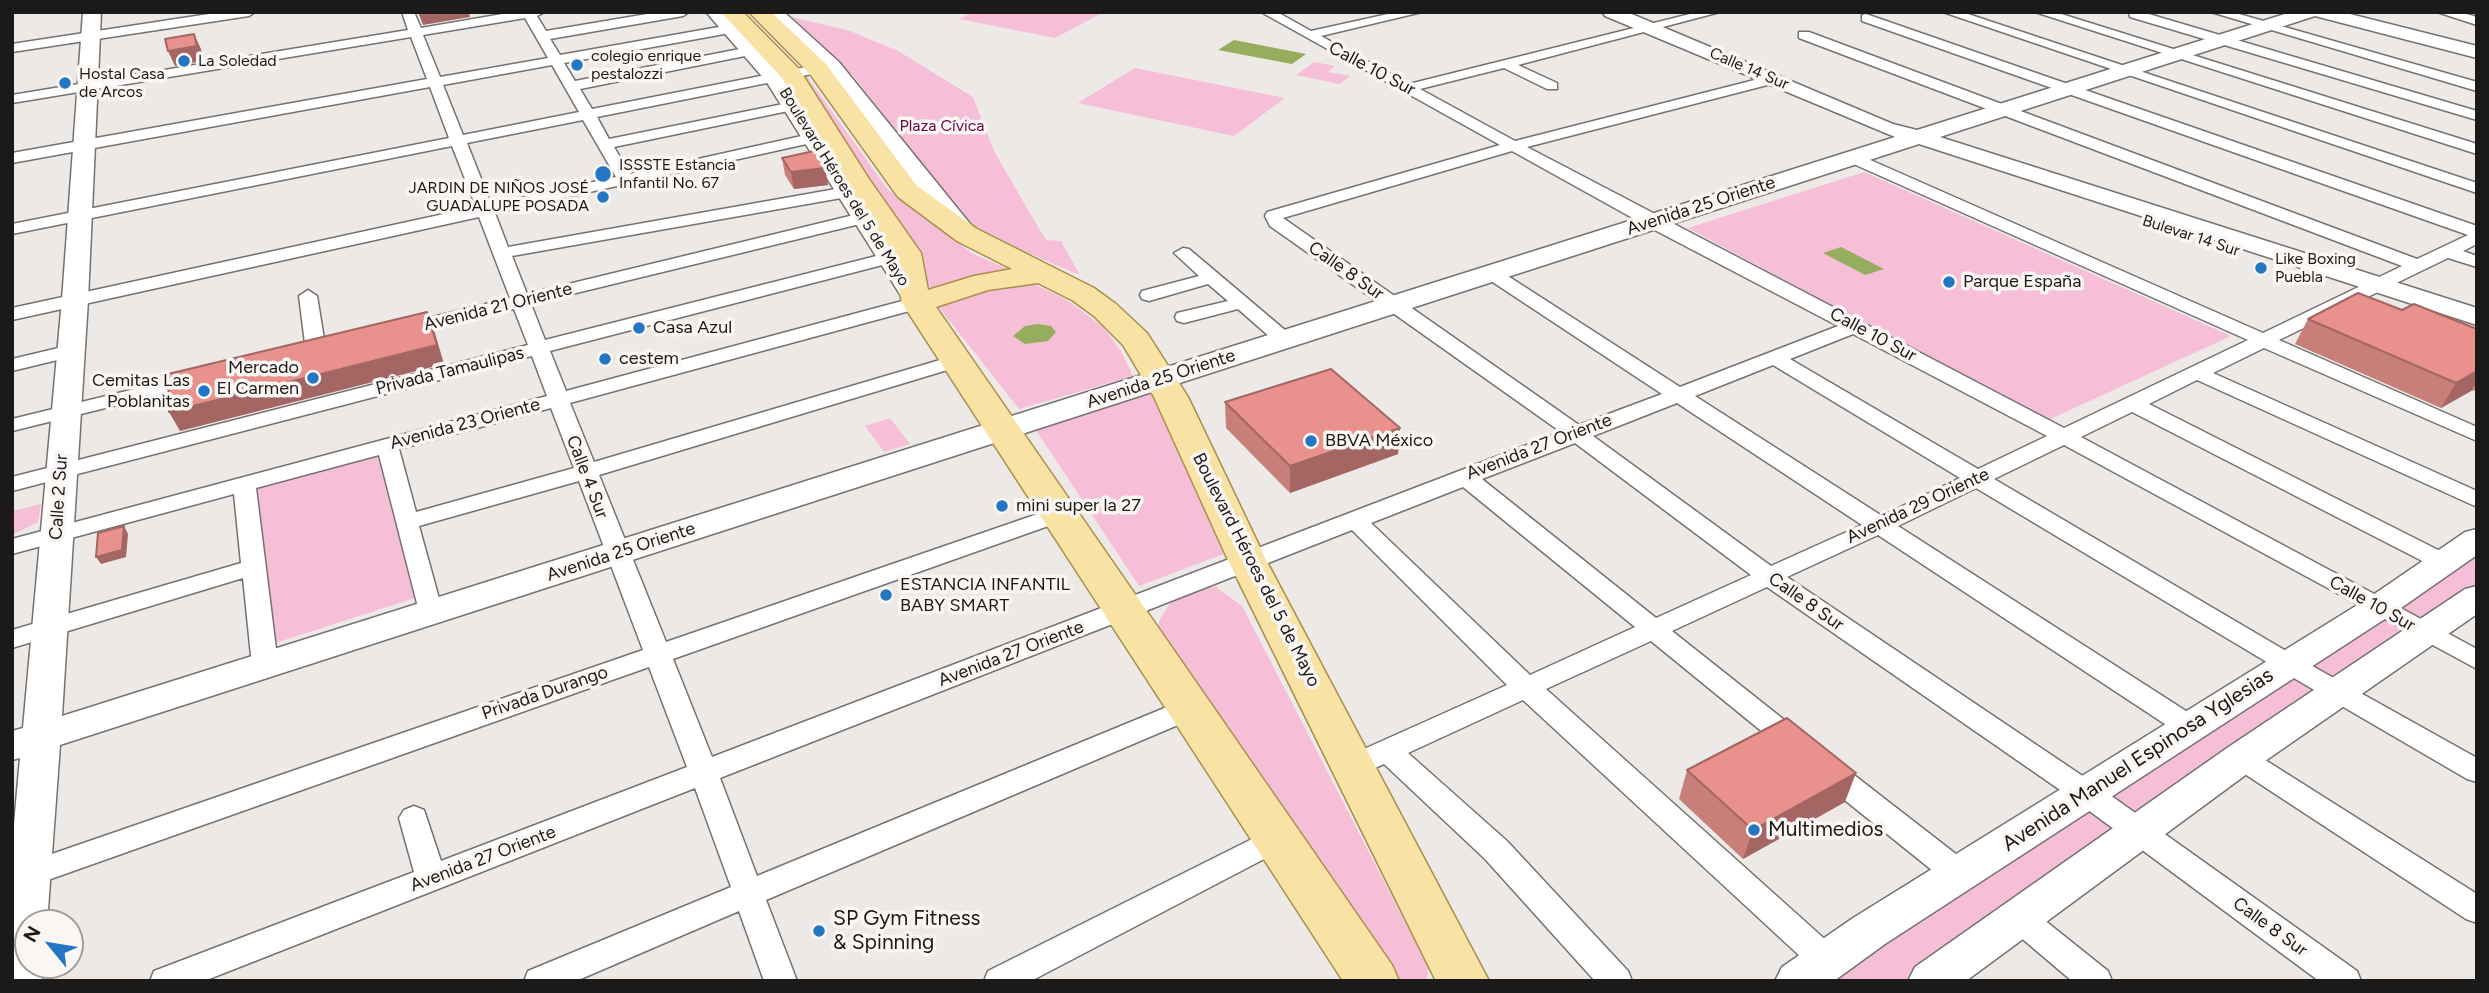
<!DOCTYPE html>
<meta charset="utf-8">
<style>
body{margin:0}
#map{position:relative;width:2489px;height:993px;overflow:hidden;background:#ede9e7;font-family:Figtree,sans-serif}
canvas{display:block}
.frame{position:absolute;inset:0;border:14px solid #1b1a19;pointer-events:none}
.north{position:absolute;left:14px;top:909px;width:70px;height:70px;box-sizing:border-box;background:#faf6f4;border:2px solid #a19e9c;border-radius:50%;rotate:300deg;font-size:19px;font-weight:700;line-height:28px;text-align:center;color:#1b1a19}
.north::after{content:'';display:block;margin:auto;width:24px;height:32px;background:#2376c4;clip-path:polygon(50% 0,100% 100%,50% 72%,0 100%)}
</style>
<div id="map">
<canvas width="2489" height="993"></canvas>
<div class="frame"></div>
<div class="north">N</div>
</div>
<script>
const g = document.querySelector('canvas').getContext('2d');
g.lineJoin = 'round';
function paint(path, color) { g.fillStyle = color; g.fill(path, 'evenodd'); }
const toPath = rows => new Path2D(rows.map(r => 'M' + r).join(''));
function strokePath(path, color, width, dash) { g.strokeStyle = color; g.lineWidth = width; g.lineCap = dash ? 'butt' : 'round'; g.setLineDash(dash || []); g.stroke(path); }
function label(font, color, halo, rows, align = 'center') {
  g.font = font + ' Figtree,sans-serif'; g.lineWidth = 7; g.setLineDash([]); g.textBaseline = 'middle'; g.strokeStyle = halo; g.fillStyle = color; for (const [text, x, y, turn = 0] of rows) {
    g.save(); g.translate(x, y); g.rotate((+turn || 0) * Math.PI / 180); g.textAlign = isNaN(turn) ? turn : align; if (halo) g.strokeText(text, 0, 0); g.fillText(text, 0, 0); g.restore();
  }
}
const green = toPath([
 [973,12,1104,12,1055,38,959,19],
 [792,17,850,31,898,51,973,97,994,151,1032,217,1046,240,1061,241,1080,275,987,236,967,223,852,74],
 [1314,62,1335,66,1328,72,1350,76,1340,84,1296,75],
 [1135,68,1285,98,1234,136,1078,103],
 [805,74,888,190,924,213,971,253,1015,272,932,291,893,219,798,75],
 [1864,172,2231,336,2046,421,1688,228],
 [1029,282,1064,298,1103,327,1121,351,1133,376,1019,409,933,300],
 [1151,390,1226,553,1139,586,1036,430],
 [890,418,910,444,884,452,865,426],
 [378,454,415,598,275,643,254,488],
 [41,504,38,522,12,535,12,511],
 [2477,547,2477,587,2136,823,2096,794],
 [1216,587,1242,606,1428,967,1427,981,1392,981,1159,631,1159,621,1170,603,1180,596,1203,588],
 [2083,801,2125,831,1919,981,1817,981]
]);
const water = toPath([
 [1234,40,1306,54,1292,64,1218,50],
 [1841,247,1884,269,1865,275,1823,253],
 [1038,324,1051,326,1056,332,1048,341,1025,344,1013,336,1025,326]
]);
const street = toPath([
 [222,12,255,12,249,16,12,52,12,44,222,12],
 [402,12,414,12,421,28,514,12,545,12,537,16,546,31,659,12,689,12,683,16,550,39,560,55,730,25,736,29,730,33,564,63,575,81,750,47,757,51,750,55,580,89,592,109,832,62,839,66,832,70,597,117,609,139,793,102,800,106,793,110,614,147,630,174,815,133,820,135,823,138,820,141,495,213,508,247,847,187,855,192,847,197,512,256,527,294,862,213,870,218,868,222,531,304,545,340,888,253,897,258,894,262,550,351,566,391,917,297,926,303,924,307,570,403,594,462,950,357,957,355,964,357,967,361,964,365,599,475,666,642,1052,509,1060,507,1068,509,1072,514,1068,519,673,659,712,757,1561,432,1270,226,1265,216,1267,212,1500,145,1261,12,1277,12,1311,31,1397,12,1422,12,1321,36,1409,84,1698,12,1720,12,1518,65,1557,83,1557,89,1547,89,1504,68,1420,89,1515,141,1774,75,1779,76,1779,82,1527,147,2064,428,2248,340,1847,161,1845,158,1847,155,1859,155,2263,333,2402,266,1799,38,1799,32,1809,32,2417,259,2468,235,1862,21,1862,15,1866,14,2477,226,2477,244,2463,251,2477,256,2477,267,2448,258,2279,340,2477,427,2477,441,2264,348,2213,373,2477,491,2477,507,2197,380,2149,404,2452,557,2455,562,2452,567,2443,570,2434,567,2132,412,2081,437,2477,649,2477,669,2064,445,1994,479,2298,658,2477,758,2477,782,2467,779,2280,670,1976,488,1898,526,2200,720,2204,727,2200,734,2190,737,2180,734,1878,535,1787,577,2096,785,2357,971,2361,981,2319,981,2076,801,1767,587,1672,631,1807,738,1811,745,1807,752,1797,755,1787,752,1651,641,1546,689,1838,951,1843,961,1838,971,1827,975,1816,971,1523,700,1408,753,1507,841,1628,971,1632,981,1595,981,1485,859,1384,764,1354,777,1344,774,1340,766,1344,758,1507,685,1352,530,720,778,757,876,1179,702,1189,699,1199,702,1203,709,1199,716,766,900,797,981,764,981,739,911,576,981,524,981,528,971,731,887,695,788,204,981,150,981,154,971,414,872,399,818,404,810,414,806,424,810,441,861,687,767,649,667,31,886,20,883,16,874,20,865,643,650,579,481,419,526,443,613,439,619,430,621,421,619,379,455,256,488,278,665,274,671,265,674,256,671,252,665,243,578,12,648,12,630,241,563,234,494,12,554,12,539,547,396,532,356,12,491,12,477,528,345,514,309,403,336,393,330,396,326,510,298,479,217,12,320,12,308,476,207,452,146,12,234,12,224,449,138,430,87,12,163,12,153,427,79,411,37,12,103,12,95,408,30,402,12],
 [525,18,548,58,440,77,423,35,525,18],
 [552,65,579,112,463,135,443,85,552,65],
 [583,120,616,177,491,204,467,143,583,120],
 [1512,151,1647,226,1838,326,1680,387,1497,269,1485,269,1482,273,1485,277,1662,394,1579,425,1283,218,1512,151],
 [1853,334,2047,436,1978,469,1790,359,1853,334],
 [1773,365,1960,478,1882,516,1695,396,1773,365],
 [1677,403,1862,525,1771,566,1593,436,1677,403],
 [551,408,574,468,416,512,399,449,551,408],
 [1575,443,1751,575,1656,618,1482,479,1575,443],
 [1463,487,1635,627,1530,675,1371,523,1463,487],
 [1943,12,1962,12,2477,183,2477,193,1943,12],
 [2035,12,2055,12,2477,144,2477,154,2035,12],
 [2129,12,2142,12,2477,111,2477,120,2130,17,2129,12],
 [2211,12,2232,12,2477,82,2477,91,2211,12],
 [2437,12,2459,12,2477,17,2477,25,2437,12],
 [1183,248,1189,249,1292,336,1295,340,1292,344,1278,344,1238,309,1184,323,1177,321,1175,317,1177,313,1228,301,1208,284,1149,301,1142,299,1140,295,1142,291,1199,276,1174,253,1183,248],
 [308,290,317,296,326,351,316,357,306,351,299,296,308,290],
 [71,345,81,351,78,355,12,371,12,359,71,345],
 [196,374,203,376,206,380,203,384,12,431,12,419,196,374],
 [2241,747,2251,751,2477,894,2477,923,2466,919,2231,765,2227,758,2231,751,2241,747],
 [1826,758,1836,761,1970,865,1974,874,1970,883,1959,886,1948,883,1816,777,1812,769,1816,761,1826,758],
 [1276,827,1287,831,1291,839,1287,847,1031,981,984,981,988,971,1276,827],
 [2017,903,2028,907,2108,971,2112,981,2072,981,2006,925,2001,916,2006,907,2017,903]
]);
const secondary = toPath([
 [83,12,101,12,88,300,62,716,1895,137,1605,16,1602,12,1627,12,1893,124,1917,130,2291,12,2342,12,2477,46,2477,58,2315,16,1940,137,2477,308,2477,325,1919,144,60,745,47,923,28,923,28,965,43,965,42,981,12,981,12,847,20,758,12,760,12,731,23,728,62,300,83,12],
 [706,12,725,12,781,74,928,299,924,304,915,307,906,304,766,81,706,12],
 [765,12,784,12,839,62,975,230,979,235,975,240,967,242,959,240,825,70,765,12],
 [2477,529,2477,555,2391,615,1885,944,1834,981,1775,981,1782,967,1853,918,2367,599,2465,532,2477,529],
 [2477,586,2477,614,2255,768,1966,981,1908,981,1915,967,2227,748,2465,589,2477,586]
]);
const primary = toPath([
 [721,12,743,12,799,69,869,179,921,253,928,290,974,276,1012,269,957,241,898,197,810,74,749,12,771,12,826,64,916,185,977,229,1094,288,1116,304,1147,333,1188,397,1266,560,1489,981,1436,981,1228,560,1154,397,1123,345,1094,316,1072,300,1038,283,988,290,936,307,1392,965,1399,981,1343,981,902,303,893,253,844,180,782,78,721,12]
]);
const wall = toPath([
 [782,158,825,168,828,185,794,189,785,175],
 [2402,310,2477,329,2477,390,2471,391,2441,408,2295,344,2308,319],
 [1225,402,1400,428,1398,454,1290,493,1226,428],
 [1687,770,1845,802,1743,859,1679,799]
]);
const shadedWall = toPath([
 [418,12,469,12,470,17,423,25],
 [194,34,201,49,203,61,175,66,168,51],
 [825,168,828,185,794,189,791,172],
 [427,312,434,330,444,364,180,431,169,412],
 [2477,371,2477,381,2471,391,2441,408,2456,383],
 [1400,428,1398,454,1290,493,1290,466],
 [124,526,128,534,126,557,101,564,96,557],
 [1856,773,1845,802,1743,859,1753,830]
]);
const building = toPath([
 [194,34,197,46,168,51,165,39,194,34],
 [814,151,825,168,791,172,782,158,814,151],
 [2358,293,2402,310,2414,304,2477,329,2477,371,2456,383,2308,319,2358,293],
 [427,312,437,345,169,412,168,374,427,312],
 [1331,369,1400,428,1290,466,1225,402,1331,369],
 [124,526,122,550,96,557,98,533,124,526],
 [1787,718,1856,773,1753,830,1687,770,1787,718]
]);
const markers = [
 [184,61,7,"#2376c4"],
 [577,65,7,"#2376c4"],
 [65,83,7,"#2376c4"],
 [603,174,9,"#2376c4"],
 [603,197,7,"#2376c4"],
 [2261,268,7,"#2376c4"],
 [1949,282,7,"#2376c4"],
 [639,328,7,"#2376c4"],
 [605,359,7,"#2376c4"],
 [313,378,7,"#2376c4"],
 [204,391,7,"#2376c4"],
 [1311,441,7,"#2376c4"],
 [1002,506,7,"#2376c4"],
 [886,595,7,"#2376c4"],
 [1754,830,7,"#2376c4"],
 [819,931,7,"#2376c4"]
];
const farPoinames = [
 ["colegio enrique",591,56],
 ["pestalozzi",591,74],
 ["La Soledad",198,61],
 ["Hostal Casa",79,74],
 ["de Arcos",79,92],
 ["ISSSTE Estancia",619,165],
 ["Infantil No. 67",619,183],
 ["JARDIN DE NIÑOS JOSÉ",589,188,"right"],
 ["GUADALUPE POSADA",589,206,"right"],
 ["Like Boxing",2275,259],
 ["Puebla",2275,277]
];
const farStreetnames = [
 ["Calle 14 Sur",1749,69,23],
 ["Boulevard Héroes del 5 de Mayo",844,187,58],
 ["Bulevar 14 Sur",2191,236,18]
];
const farParknames = [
 ["Plaza Cívica",942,126]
];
const streetNames = [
 ["Calle 10 Sur",1372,69,28],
 ["Avenida 25 Oriente",1701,206,-18],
 ["Calle 8 Sur",1346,271,35],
 ["Avenida 21 Oriente",498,307,-14],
 ["Calle 10 Sur",1873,335,28],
 ["Privada Tamaulipas",450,371,-14],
 ["Avenida 25 Oriente",1161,379,-18],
 ["Avenida 23 Oriente",465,424,-15],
 ["Avenida 27 Oriente",1539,447,-21],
 ["Calle 4 Sur",587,477,69],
 ["Calle 2 Sur",59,497,-86],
 ["Avenida 29 Oriente",1918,506,-25],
 ["Avenida 25 Oriente",621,552,-18],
 ["Boulevard Héroes del 5 de Mayo",1256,570,63],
 ["Calle 8 Sur",1806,602,35],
 ["Calle 10 Sur",2372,604,29],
 ["Avenida 27 Oriente",1011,654,-21],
 ["Privada Durango",545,693,-19],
 ["Avenida 27 Oriente",483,859,-21],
 ["Calle 8 Sur",2270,927,36]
];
const poiNames = [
 ["Parque España",1963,282],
 ["Casa Azul",653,328],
 ["cestem",619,359],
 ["Mercado",299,368,"right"],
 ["El Carmen",299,389,"right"],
 ["Cemitas Las",190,381,"right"],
 ["Poblanitas",190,402,"right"],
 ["BBVA México",1325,441],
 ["mini super la 27",1016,506],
 ["ESTANCIA INFANTIL",900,585],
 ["BABY SMART",900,606]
];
const nearStreetnames = [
 ["Avenida Manuel Espinosa Yglesias",2138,760,-33]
];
const nearPoinames = [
 ["Multimedios",1768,830],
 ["SP Gym Fitness",833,919],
 ["& Spinning",833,943]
];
paint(green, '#f6bed7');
paint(water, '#96ad5e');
strokePath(street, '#757270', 3);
strokePath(secondary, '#757270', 3);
strokePath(primary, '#a88f4c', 3);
paint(street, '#fff');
paint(secondary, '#fff');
paint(primary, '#f8e2a4');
paint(wall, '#c87e79');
paint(shadedWall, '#a36663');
paint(building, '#e9928d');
strokePath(building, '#a36663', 2);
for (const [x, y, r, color] of markers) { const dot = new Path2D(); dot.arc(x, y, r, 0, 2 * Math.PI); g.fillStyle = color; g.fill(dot); strokePath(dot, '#faf6f4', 2.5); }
label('16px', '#1b1a19', '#faf6f4', farPoinames, 'left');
label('16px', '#1b1a19', '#faf6f4', farStreetnames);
label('16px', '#660441', '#faf6f4', farParknames);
label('18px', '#1b1a19', '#faf6f4', streetNames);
label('18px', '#1b1a19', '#faf6f4', poiNames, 'left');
label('21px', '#1b1a19', '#faf6f4', nearStreetnames);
label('21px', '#1b1a19', '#faf6f4', nearPoinames, 'left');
</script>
